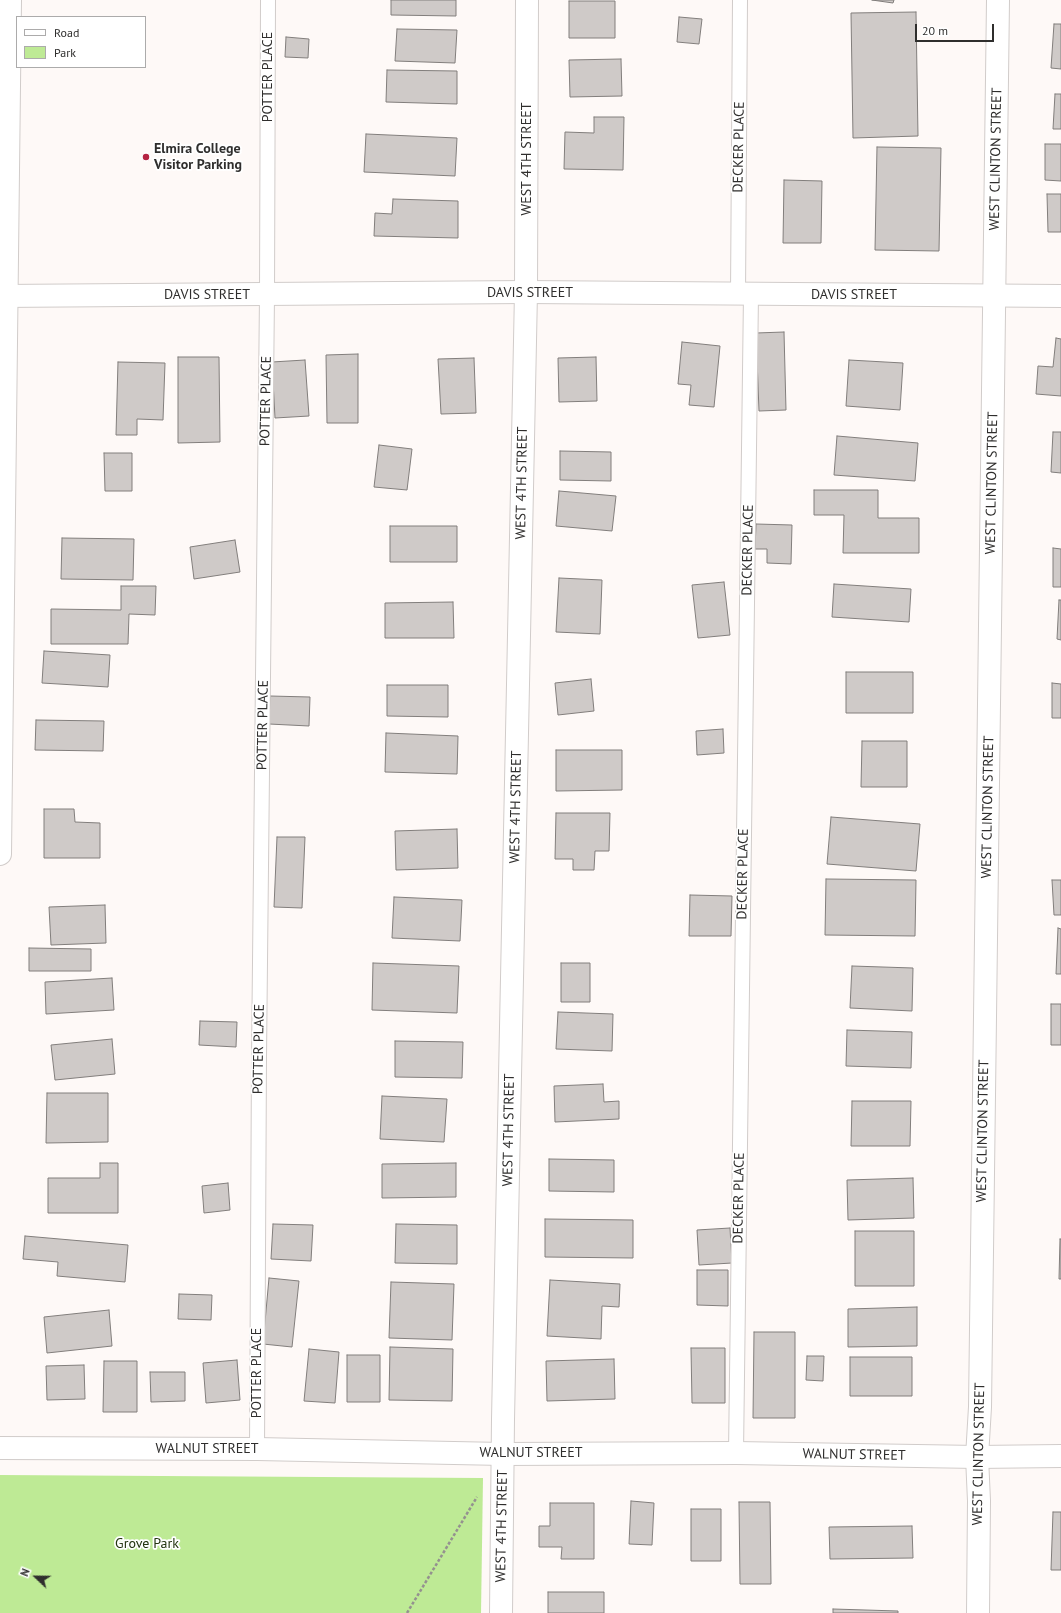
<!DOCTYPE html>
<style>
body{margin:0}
#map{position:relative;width:1061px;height:1613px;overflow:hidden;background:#fef9f7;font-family:"PT Sans",sans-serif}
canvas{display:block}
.legend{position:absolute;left:16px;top:16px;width:130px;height:52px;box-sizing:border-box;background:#fff;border:1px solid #acabab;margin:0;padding:5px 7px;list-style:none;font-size:12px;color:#2f2e2d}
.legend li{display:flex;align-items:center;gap:8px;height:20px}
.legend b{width:20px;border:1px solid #acabab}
.north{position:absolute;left:16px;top:1557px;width:40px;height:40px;-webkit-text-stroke:3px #fff;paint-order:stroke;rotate:292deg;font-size:11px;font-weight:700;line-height:16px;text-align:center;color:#2f2e2d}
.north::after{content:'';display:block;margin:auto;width:14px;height:18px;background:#2f2e2d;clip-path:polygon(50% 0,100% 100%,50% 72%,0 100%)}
.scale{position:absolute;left:915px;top:24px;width:79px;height:18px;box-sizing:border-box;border:2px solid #2f2e2d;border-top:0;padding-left:5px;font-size:12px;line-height:14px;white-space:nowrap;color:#2f2e2d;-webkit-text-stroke:3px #fff;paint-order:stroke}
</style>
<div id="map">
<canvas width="1061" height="1613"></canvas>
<ul class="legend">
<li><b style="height:5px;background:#fff"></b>Road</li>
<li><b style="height:11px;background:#beea95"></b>Park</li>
</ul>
<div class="north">N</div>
<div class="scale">20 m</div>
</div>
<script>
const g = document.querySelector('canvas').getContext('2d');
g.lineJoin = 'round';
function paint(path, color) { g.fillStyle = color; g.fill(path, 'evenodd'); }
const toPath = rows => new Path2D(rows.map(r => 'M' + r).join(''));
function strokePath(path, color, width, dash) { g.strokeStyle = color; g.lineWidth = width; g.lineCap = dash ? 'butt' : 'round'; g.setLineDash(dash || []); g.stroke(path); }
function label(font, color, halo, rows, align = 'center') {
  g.font = font + ' "PT Sans",sans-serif'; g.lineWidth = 3.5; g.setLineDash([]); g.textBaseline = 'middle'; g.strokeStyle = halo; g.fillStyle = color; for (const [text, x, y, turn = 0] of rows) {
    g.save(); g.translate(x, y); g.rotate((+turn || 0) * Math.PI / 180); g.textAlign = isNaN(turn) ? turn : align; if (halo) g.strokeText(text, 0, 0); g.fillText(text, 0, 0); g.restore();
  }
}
const green = toPath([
 [0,1475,483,1478,481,1613,0,1613]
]);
const building = toPath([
 [391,0,456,0,456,16,391,15,391,0],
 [872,0,894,0,893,3,872,0],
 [569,1,615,1,615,38,569,38,569,1],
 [916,12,918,136,853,138,851,13,916,12],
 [679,17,702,19,699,44,677,42,679,17],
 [1054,24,1061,24,1061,69,1051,68,1054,24],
 [397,29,457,30,455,63,395,61,397,29],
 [286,37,309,39,308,58,285,57,286,37],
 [621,59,622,96,570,97,569,60,621,59],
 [387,70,457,71,457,104,386,102,387,70],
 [1055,94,1061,94,1061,129,1053,129,1055,94],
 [594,117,624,117,623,170,564,169,565,132,594,133,594,117],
 [366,134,457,138,455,176,364,172,366,134],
 [1045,144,1061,144,1061,181,1045,180,1045,144],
 [877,147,941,148,939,251,875,250,877,147],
 [784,180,822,181,821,243,783,243,784,180],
 [1047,194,1061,194,1061,232,1048,232,1047,194],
 [393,199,458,201,458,238,374,236,375,213,392,214,393,199],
 [784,332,786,410,759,411,756,333,784,332],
 [1056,338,1061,339,1061,396,1036,394,1038,366,1053,367,1056,338],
 [682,342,720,346,714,407,689,405,691,385,678,384,682,342],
 [358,354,358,423,327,423,326,355,358,354],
 [178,357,219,357,220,442,178,443,178,357],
 [596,357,597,401,559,402,558,358,596,357],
 [474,358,476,413,441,414,438,359,474,358],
 [305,360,309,416,275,418,272,362,305,360],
 [849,360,903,363,900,410,846,406,849,360],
 [118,362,165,363,163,420,137,419,137,435,116,435,118,362],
 [1053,432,1061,432,1061,473,1051,472,1053,432],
 [837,436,918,443,915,481,834,475,837,436],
 [379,445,412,449,407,490,374,487,379,445],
 [560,451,611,452,611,481,560,480,560,451],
 [104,453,132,453,132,491,105,491,104,453],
 [814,490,878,490,878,518,919,518,919,553,843,553,844,515,814,515,814,490],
 [559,491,616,496,612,531,556,526,559,491],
 [756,524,792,525,791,564,767,563,767,549,755,549,756,524],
 [390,526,457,526,457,562,390,562,390,526],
 [62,538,134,539,133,580,61,579,62,538],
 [235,540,240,572,194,579,190,547,235,540],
 [1053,548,1061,549,1061,587,1053,587,1053,548],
 [559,578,602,580,600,634,556,632,559,578],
 [724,582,730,635,698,638,692,585,724,582],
 [834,584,911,589,909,622,832,617,834,584],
 [121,586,156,586,155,615,129,614,128,644,51,644,51,609,121,610,121,586],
 [1059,600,1061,600,1061,640,1057,639,1059,600],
 [453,602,454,638,385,638,385,603,453,602],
 [44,651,110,655,108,687,42,683,44,651],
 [846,672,913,672,913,713,846,713,846,672],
 [591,679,594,711,558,715,555,683,591,679],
 [1052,683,1061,684,1061,718,1052,718,1052,683],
 [387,685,448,685,448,717,387,716,387,685],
 [270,696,310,697,309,726,269,724,270,696],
 [36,720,104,721,103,751,35,750,36,720],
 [723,729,724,753,697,755,696,731,723,729],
 [386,733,458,736,457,774,385,772,386,733],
 [862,741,907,741,907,787,861,787,862,741],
 [556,750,622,750,622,790,556,791,556,750],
 [44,809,74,809,75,822,100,823,100,858,44,858,44,809],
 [556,813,610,813,609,851,595,851,594,870,573,870,573,859,555,859,556,813],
 [831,817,920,824,916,871,827,864,831,817],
 [457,829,458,868,396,870,395,831,457,829],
 [277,837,305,837,302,908,274,907,277,837],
 [826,879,916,880,915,936,825,935,826,879],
 [1052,880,1061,880,1061,915,1054,915,1052,880],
 [690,895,732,896,731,936,689,936,690,895],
 [394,897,462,900,460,941,392,938,394,897],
 [105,905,106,943,51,945,49,907,105,905],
 [1058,928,1061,929,1061,974,1056,974,1058,928],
 [29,948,91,949,91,971,29,971,29,948],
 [373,963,459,966,457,1013,372,1010,373,963],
 [561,963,590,963,590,1002,561,1002,561,963],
 [852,966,913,968,912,1011,850,1008,852,966],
 [112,978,114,1010,46,1014,45,982,112,978],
 [1051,1004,1061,1004,1061,1045,1051,1045,1051,1004],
 [558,1012,613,1014,612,1051,556,1049,558,1012],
 [200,1021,237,1022,236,1047,199,1045,200,1021],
 [847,1030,912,1032,911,1068,846,1066,847,1030],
 [112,1039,115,1074,55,1080,51,1045,112,1039],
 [395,1041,463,1042,462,1078,395,1077,395,1041],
 [603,1084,604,1102,619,1101,619,1119,555,1122,554,1086,603,1084],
 [47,1093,108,1093,108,1142,46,1143,47,1093],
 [382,1096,447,1099,444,1142,380,1139,382,1096],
 [852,1101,911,1101,910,1146,851,1146,852,1101],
 [549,1159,614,1160,614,1192,549,1191,549,1159],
 [100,1163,118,1163,118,1213,48,1213,48,1178,100,1178,100,1163],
 [456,1163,456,1197,382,1198,382,1164,456,1163],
 [913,1178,914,1218,848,1220,847,1180,913,1178],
 [228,1183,230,1210,204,1213,202,1186,228,1183],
 [545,1219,633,1220,633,1258,545,1257,545,1219],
 [273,1224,313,1225,311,1261,271,1259,273,1224],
 [396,1224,457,1225,457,1264,395,1263,396,1224],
 [730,1228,732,1263,699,1265,697,1230,730,1228],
 [855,1231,914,1231,914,1286,855,1286,855,1231],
 [25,1236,128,1245,125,1282,57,1276,58,1262,23,1259,25,1236],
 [1060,1239,1061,1239,1061,1279,1059,1279,1060,1239],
 [697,1270,728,1270,728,1306,697,1305,697,1270],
 [269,1278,299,1281,292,1347,263,1344,269,1278],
 [550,1280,620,1284,619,1307,602,1306,601,1339,547,1336,550,1280],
 [391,1282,454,1284,452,1340,389,1338,391,1282],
 [179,1294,212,1295,211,1320,178,1319,179,1294],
 [917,1307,917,1346,848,1347,848,1309,917,1307],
 [109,1310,112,1346,47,1353,44,1317,109,1310],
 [754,1332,795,1332,795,1418,753,1418,754,1332],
 [390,1347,453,1349,452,1401,389,1400,390,1347],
 [691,1348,725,1348,725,1403,692,1403,691,1348],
 [309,1349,339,1352,335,1403,304,1401,309,1349],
 [347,1355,380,1355,380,1402,347,1402,347,1355],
 [807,1356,824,1356,823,1381,806,1380,807,1356],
 [850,1357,912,1357,912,1396,850,1396,850,1357],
 [614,1359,615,1399,547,1401,546,1361,614,1359],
 [237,1360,240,1400,206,1403,203,1363,237,1360],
 [104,1361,137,1361,137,1412,103,1412,104,1361],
 [84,1365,85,1399,47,1400,46,1366,84,1365],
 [150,1372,185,1372,185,1401,151,1402,150,1372],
 [631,1501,654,1503,652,1545,629,1544,631,1501],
 [739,1502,770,1502,771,1584,740,1584,739,1502],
 [550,1503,594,1503,594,1559,561,1559,562,1547,539,1547,539,1526,550,1526,550,1503],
 [691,1509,721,1509,721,1561,691,1561,691,1509],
 [1053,1512,1061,1512,1061,1570,1051,1570,1053,1512],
 [912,1526,913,1558,830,1559,829,1527,912,1526],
 [548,1592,604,1592,604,1613,548,1613,548,1592],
 [833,1609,898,1611,898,1613,833,1613,833,1609]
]);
const path = toPath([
 [407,1613,477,1497]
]);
const lane = toPath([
 [738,295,740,0],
 [257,1449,259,1056,267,295,268,0],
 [736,1453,751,294]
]);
const street = toPath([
 [0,854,10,0],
 [501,1613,503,1419,526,292,527,0],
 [978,1613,979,1501,977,1457,980,1407,998,0]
]);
const secondary = toPath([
 [0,296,526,292,1061,296],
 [0,1448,257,1449,503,1454,736,1453,977,1457,1061,1456]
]);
const markers = [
 [146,157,4,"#b52342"]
];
const streetNames = [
 ["POTTER PLACE",268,77,-90],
 ["DECKER PLACE",739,147,-89],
 ["WEST 4TH STREET",527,159,-90],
 ["WEST CLINTON STREET",996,159,-89],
 ["DAVIS STREET",530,293],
 ["DAVIS STREET",207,295],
 ["DAVIS STREET",854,295],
 ["POTTER PLACE",266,401,-89],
 ["WEST 4TH STREET",522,483,-89],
 ["WEST CLINTON STREET",992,483,-89],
 ["DECKER PLACE",748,550,-89],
 ["POTTER PLACE",263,725,-89],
 ["WEST 4TH STREET",516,807,-89],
 ["WEST CLINTON STREET",988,807,-89],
 ["DECKER PLACE",743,874,-89],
 ["POTTER PLACE",259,1049,-89],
 ["WEST 4TH STREET",509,1130,-89],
 ["WEST CLINTON STREET",983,1131,-89],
 ["DECKER PLACE",739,1198,-89],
 ["POTTER PLACE",257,1373,-90],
 ["WALNUT STREET",207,1449],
 ["WALNUT STREET",531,1453],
 ["WEST CLINTON STREET",979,1454,-89],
 ["WALNUT STREET",854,1455,1],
 ["WEST 4TH STREET",502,1526,-89]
];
const poiNames = [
 ["Elmira College",154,149],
 ["Visitor Parking",154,165]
];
const parkNames = [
 ["Grove Park",147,1544]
];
paint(green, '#beea95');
paint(building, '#cfcac8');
strokePath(building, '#827e7c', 1);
strokePath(lane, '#d1ccca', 16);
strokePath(street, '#d1ccca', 24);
strokePath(secondary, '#d1ccca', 24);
strokePath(path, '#94918f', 2.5, [3, 2]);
strokePath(lane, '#fff', 14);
strokePath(street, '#fff', 22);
strokePath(secondary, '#fff', 22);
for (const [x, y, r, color] of markers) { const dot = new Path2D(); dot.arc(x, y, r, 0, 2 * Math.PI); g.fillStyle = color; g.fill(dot); strokePath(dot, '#fff', 1.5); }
label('14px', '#2f2e2d', '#fff', streetNames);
label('bold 14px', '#2f2e2d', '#fff', poiNames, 'left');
label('14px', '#233510', '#fff', parkNames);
</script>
